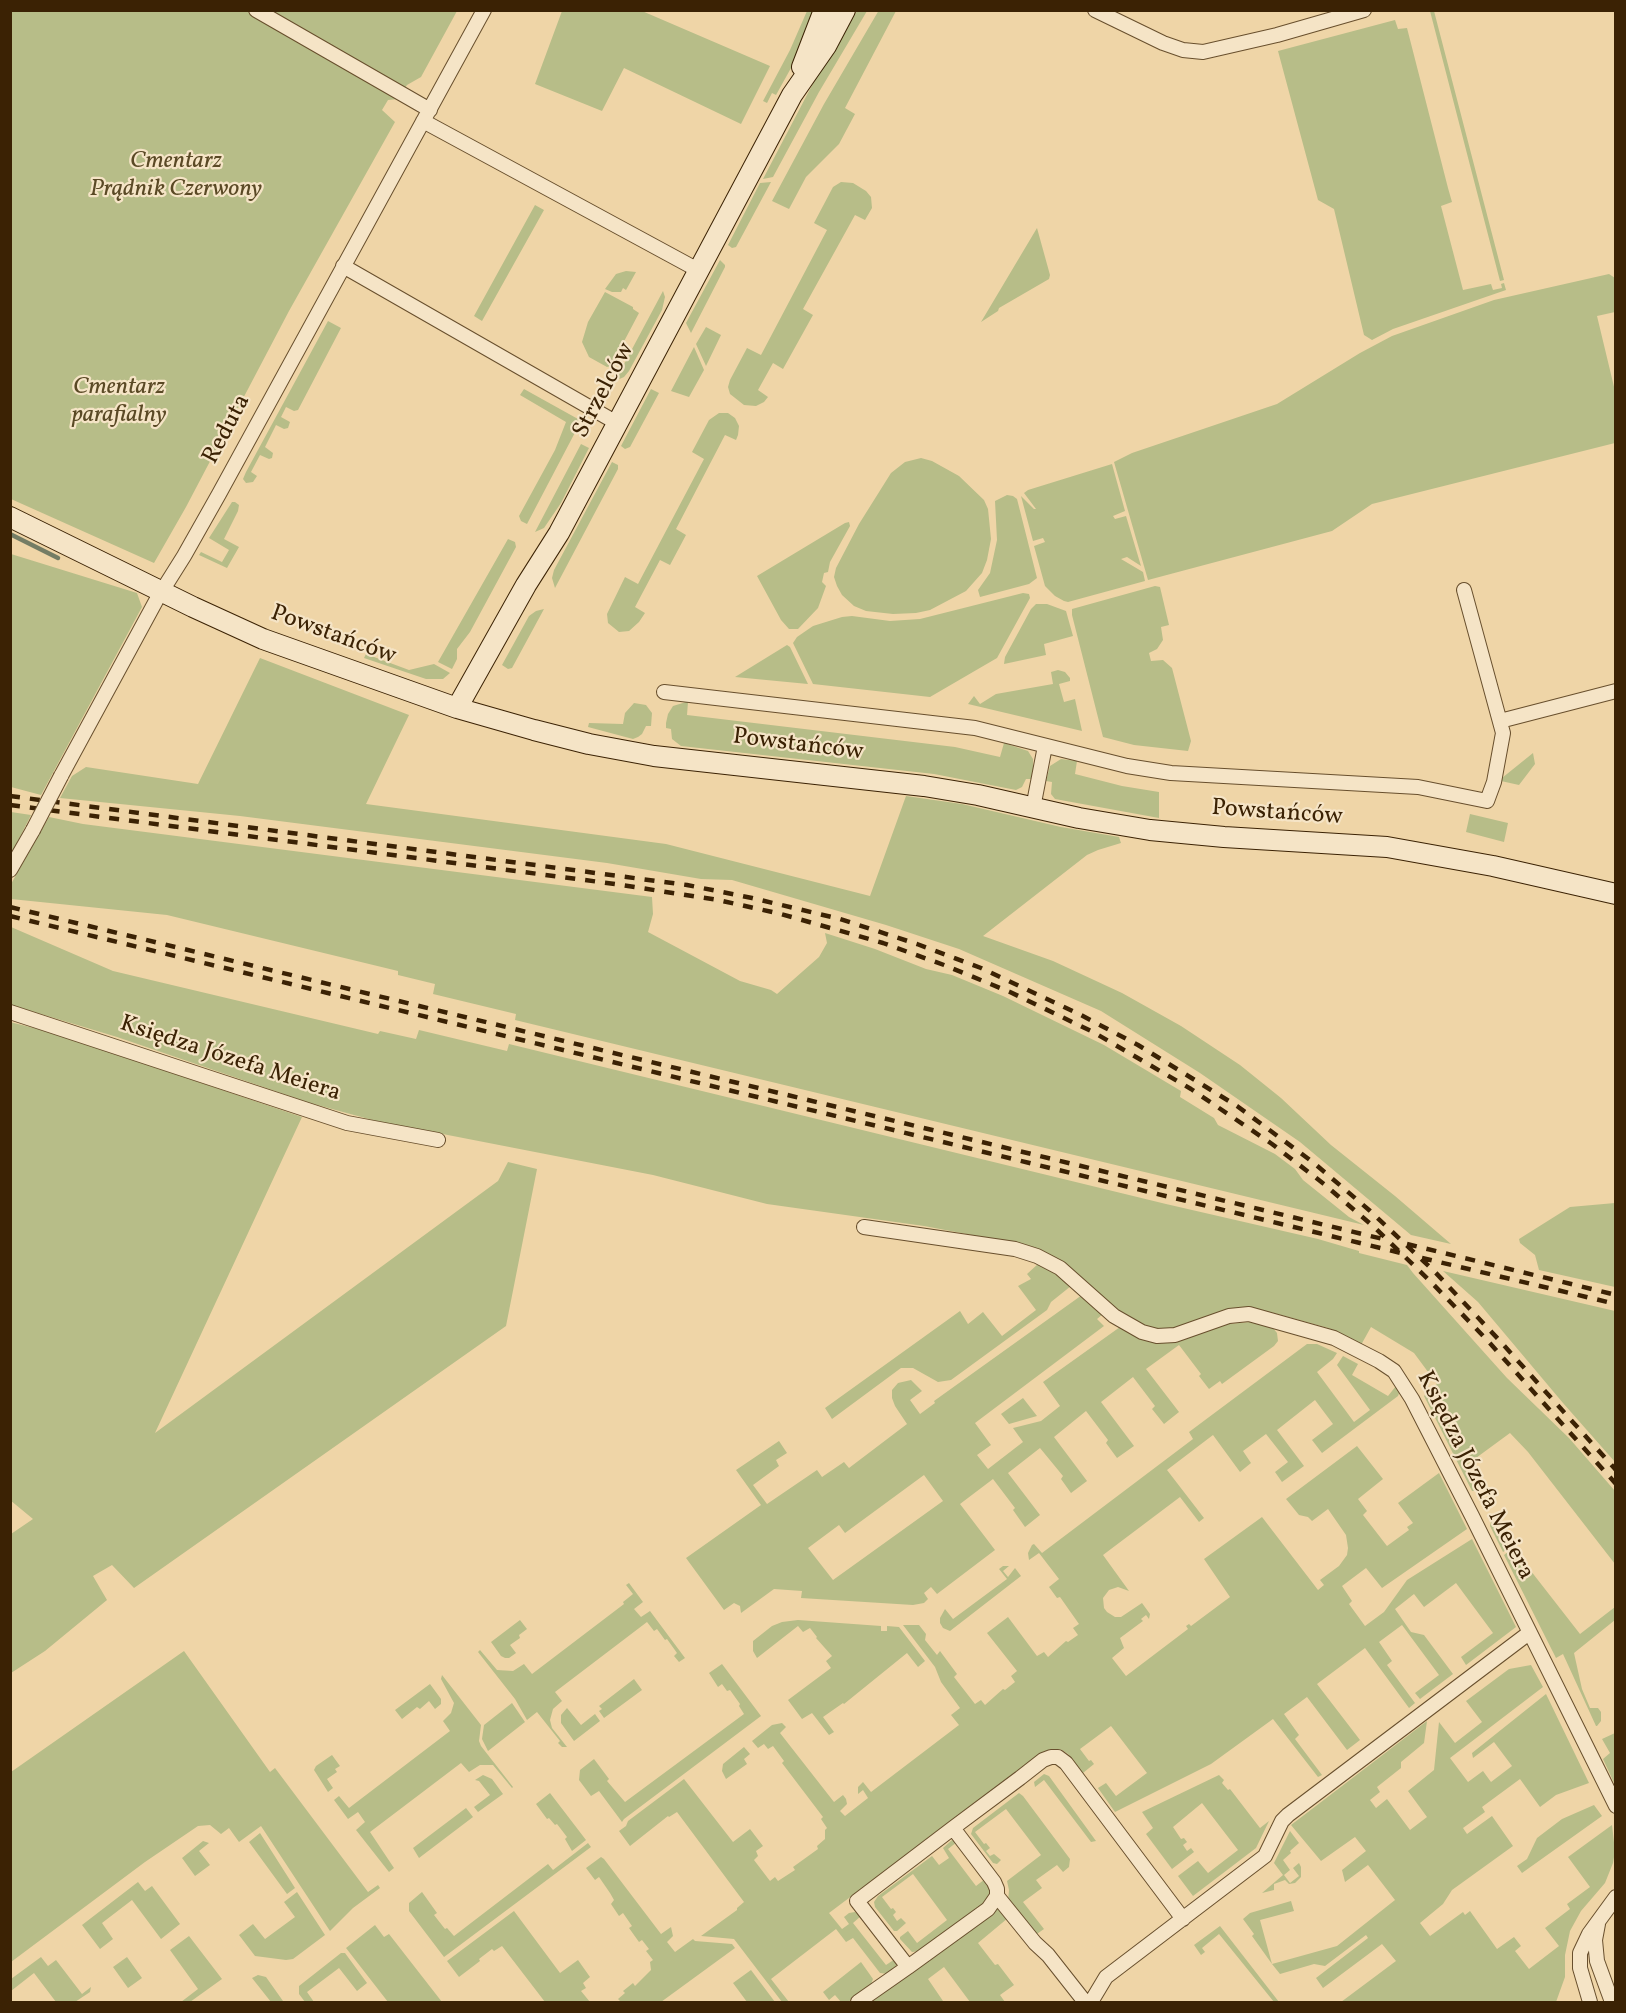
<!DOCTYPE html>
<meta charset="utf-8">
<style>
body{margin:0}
#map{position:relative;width:1626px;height:2013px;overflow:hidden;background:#efd5a7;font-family:Vollkorn,serif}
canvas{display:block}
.frame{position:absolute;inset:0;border:12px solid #3b2204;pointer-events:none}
</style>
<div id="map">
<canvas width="1626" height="2013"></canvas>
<div class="frame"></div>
</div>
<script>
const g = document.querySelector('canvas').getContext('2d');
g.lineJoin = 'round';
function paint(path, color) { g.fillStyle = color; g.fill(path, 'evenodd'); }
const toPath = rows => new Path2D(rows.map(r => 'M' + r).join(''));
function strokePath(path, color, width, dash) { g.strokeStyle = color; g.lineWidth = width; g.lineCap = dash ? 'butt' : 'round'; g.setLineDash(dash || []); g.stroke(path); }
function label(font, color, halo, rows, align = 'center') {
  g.font = font + ' Vollkorn,serif'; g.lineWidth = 4.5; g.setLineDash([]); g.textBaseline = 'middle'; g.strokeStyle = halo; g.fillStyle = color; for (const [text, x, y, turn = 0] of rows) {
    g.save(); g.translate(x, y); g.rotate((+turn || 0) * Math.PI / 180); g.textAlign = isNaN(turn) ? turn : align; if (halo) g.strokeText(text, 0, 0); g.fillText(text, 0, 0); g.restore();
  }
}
const green = toPath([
 [879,10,896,11,845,108,855,114,839,144,806,177,789,209,772,201,824,104],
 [11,11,457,11,421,77,407,85,398,99,388,100,382,110,395,122,289,311,186,507,154,563,11,499],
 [562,11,642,11,770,66,741,124,624,68,602,111,535,84],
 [807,11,815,11,796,59,776,95,772,93,767,103,763,101,790,50],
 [857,11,867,11,819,92,773,177,763,179,820,70],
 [1430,11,1434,11,1504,280,1500,281],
 [1395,20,1398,29,1407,28,1448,188,1452,202,1441,206,1463,290,1491,284,1493,290,1502,288,1501,284,1504,283,1506,290,1393,329,1372,340,1364,335,1334,209,1318,200,1278,51],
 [771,182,736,247,732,248,728,245,760,183],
 [841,182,853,183,866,191,871,197,872,208,865,220,855,215,803,309,813,315,783,369,773,363,758,390,768,397,764,402,756,406,744,405,730,394,728,387,730,380,747,348,761,355,827,230,814,223,833,187],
 [535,205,544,210,482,321,474,316],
 [1037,228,1050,275,1049,279,999,308,998,311,981,322],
 [720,260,725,265,725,267,691,333,686,323],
 [626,271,636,272,626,290,623,288,621,292,612,292,605,289,616,274],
 [1609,274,1615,278,1615,312,1597,316,1615,391,1615,443,1372,504,1332,531,1148,580,1114,462,1132,453,1277,404,1360,353,1392,336,1494,300],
 [663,291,665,297,662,310,629,371,624,377,615,381],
 [605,292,633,307,633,309,639,313,611,366,607,367,589,357,582,342,588,322],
 [328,321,341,328,298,410,294,411,286,407,281,417,290,422,288,428,284,429,276,425,265,447,273,453,272,458,269,459,260,455,251,472,257,476,253,482,246,483,243,479,246,472],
 [706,327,721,335,706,366,696,344],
 [694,347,704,370,689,397,671,391],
 [524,389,578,419,580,423,527,524,521,521,519,516,555,450,566,422,520,395],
 [651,389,659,393,630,447,625,449,621,446],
 [719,413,728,413,735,418,739,426,738,435,736,440,725,435,676,529,686,535,670,565,660,560,635,607,645,613,639,622,629,631,619,632,608,623,607,614,625,577,638,584,704,459,692,452,709,420],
 [581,444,589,448,561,503,544,528,535,532],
 [921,458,932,461,959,476,984,500,988,509,991,539,987,560,982,573,966,591,930,610,916,613,893,614,866,611,854,606,842,595,837,586,834,577,836,568,859,524,891,473,905,462],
 [612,462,618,465,618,469,555,588,552,578,554,570],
 [1112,464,1125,511,1113,516,1115,519,1126,516,1141,566,1127,557,1121,559,1143,572,1145,581,1068,602,1064,601,1055,596,1045,586,1034,546,1045,542,1043,538,1033,541,1021,496,1034,509,1036,509,1024,493,1028,490],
 [1007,495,1013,496,1017,499,1037,578,1029,584,980,597,978,590,990,573,997,540,995,501],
 [232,502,235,502,239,505,238,511,224,539,239,547,227,568,199,555,201,552,222,562,229,550,209,538],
 [849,522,850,526,830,562,828,572,824,573,822,582,826,586,818,608,798,629,789,629,781,620,757,576,845,523],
 [508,539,515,542,516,547,470,632,457,649,457,659,452,669,438,662],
 [11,554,137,593,142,607,41,795,11,787],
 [1155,586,1160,587,1169,625,1161,627,1163,640,1157,649,1149,653,1151,661,1163,660,1172,668,1191,741,1188,751,1134,745,1103,737,1072,615,1072,609],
 [1023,593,1029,594,1030,598,997,658,930,697,813,684,793,643,797,637,813,626,842,617,852,616,890,621,920,619],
 [1036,604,1047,604,1066,611,1073,636,1044,644,1046,655,1004,664,1005,657,1031,609],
 [544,609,512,668,508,669,502,665,529,616,536,611],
 [787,645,790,647,808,684,735,677],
 [366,654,409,670,434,664,450,673,443,679,426,679,364,658],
 [260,658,409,715,366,804,666,844,870,896,906,796,962,804,1061,827,1119,837,1121,843,1098,850,1087,855,983,936,1053,961,1122,993,1181,1026,1240,1065,1281,1098,1331,1145,1395,1196,1451,1244,1411,1235,1300,1142,1200,1073,1101,1011,959,949,886,925,732,880,701,879,607,863,240,816,60,798,72,776,86,767,198,784],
 [1058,670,1065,672,1070,678,1070,681,1059,684,1064,702,1075,699,1082,731,968,704,974,696,980,704,996,694,1053,684,1051,672],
 [686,702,688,702,687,715,955,747,1000,757,1004,743,1028,751,1033,759,1033,773,1031,779,1026,779,1022,787,1016,790,934,774,681,746,672,739,671,729,666,728,666,723,668,714,673,706],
 [634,703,646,705,652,713,651,726,646,726,642,734,638,737,633,739,588,727,589,723,623,724,625,713],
 [1533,753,1535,764,1519,785,1501,781,1502,778],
 [1061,759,1077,761,1075,774,1122,786,1159,792,1159,818,1055,799,1051,794,1052,782,1046,781,1050,766],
 [11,812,31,815,11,855,10,812],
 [1470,814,1508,823,1504,842,1466,832],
 [49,817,83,824,652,897,653,914,648,932,740,981,771,990,777,994,819,957,827,943,825,933,875,949,926,969,952,975,1003,996,1104,1045,1181,1091,1180,1097,1214,1118,1218,1125,1275,1154,1295,1169,1303,1180,1349,1217,1364,1225,515,1020,516,1014,433,994,435,984,398,975,398,971,167,915,11,899,11,884],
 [11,927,113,971,378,1034,380,1031,416,1039,419,1030,507,1051,509,1044,1166,1204,1318,1239,1359,1251,1359,1253,1407,1265,1413,1273,1507,1378,1569,1438,1615,1491,1615,1564,1528,1452,1510,1433,1465,1466,1479,1491,1472,1491,1424,1396,1437,1384,1414,1353,1371,1327,1361,1345,1328,1328,1274,1313,1248,1308,1230,1310,1178,1328,1157,1331,1129,1319,1059,1260,1046,1253,1009,1242,924,1226,767,1204,653,1175,376,1121,310,1103,117,1037,11,1005],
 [10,1022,54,1033,302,1117,155,1433,498,1181,508,1162,537,1169,506,1326,134,1588,112,1565,93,1576,107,1600,45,1651,11,1673,11,1534,33,1519,10,1500],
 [1615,1203,1615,1287,1539,1270,1535,1255,1520,1243,1519,1239,1570,1207],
 [1038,1264,1057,1274,1071,1286,1051,1302,1047,1310,951,1380,938,1382,913,1368,901,1368,832,1419,825,1408,960,1311,968,1324,983,1312,1002,1336,1036,1310,1018,1286,1031,1279,1027,1274],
 [1443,1271,1615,1311,1615,1462,1563,1403,1478,1302],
 [1082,1295,1103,1314,1097,1319,1104,1326,975,1423,991,1445,977,1455,988,1469,1023,1442,1013,1428,1041,1421,1060,1406,1043,1382,1120,1327,1142,1339,1158,1343,1176,1341,1229,1324,1250,1322,1273,1328,1277,1333,1278,1341,1274,1346,1222,1384,1220,1381,1209,1389,1199,1376,1201,1374,1179,1345,1146,1369,1179,1412,1164,1424,1152,1409,1155,1406,1133,1377,1101,1402,1134,1446,1117,1458,1106,1443,1108,1440,1086,1411,1054,1437,1087,1481,1071,1493,1061,1479,1063,1476,1040,1448,1008,1473,1040,1515,1025,1527,1013,1510,1015,1508,993,1479,960,1504,995,1550,937,1594,931,1587,924,1593,928,1599,924,1603,913,1605,801,1598,802,1591,774,1589,741,1613,740,1606,734,1603,724,1610,686,1558,761,1505,736,1470,779,1441,787,1453,776,1460,779,1466,753,1485,767,1504,817,1470,822,1477,844,1462,849,1468,907,1424,895,1406,892,1398,892,1390,898,1383,911,1380,922,1391,910,1400,920,1414,935,1403,934,1401],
 [924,1475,943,1501,833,1580,808,1548,839,1525,845,1533],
 [1307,1344,1317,1344,1337,1353,1333,1359,1317,1372,1354,1422,1370,1410,1337,1365,1343,1356,1358,1364,1352,1375,1388,1396,1396,1386,1400,1391,1398,1396,1322,1453,1312,1440,1333,1424,1315,1400,1277,1430,1304,1466,1282,1482,1275,1472,1288,1462,1266,1434,1243,1451,1251,1463,1240,1472,1213,1435,1167,1470,1204,1518,1199,1522,1180,1497,1103,1555,1129,1591,1118,1587,1109,1590,1103,1598,1104,1608,1107,1612,1115,1617,1121,1617,1142,1603,1150,1614,1149,1619,1146,1615,1141,1619,1143,1621,1120,1638,1124,1648,1112,1658,1126,1676,1188,1629,1186,1626,1189,1624,1191,1626,1230,1597,1204,1559,1262,1517,1318,1590,1324,1585,1320,1580,1339,1566,1347,1555,1348,1548,1346,1535,1328,1509,1312,1521,1308,1517,1299,1515,1286,1499,1357,1446,1383,1479,1358,1499,1367,1511,1363,1515,1387,1546,1409,1530,1407,1527,1413,1523,1398,1503,1439,1473,1467,1529,1382,1588,1366,1568,1342,1586,1352,1601,1349,1604,1365,1626,1384,1612,1407,1580,1472,1539,1516,1627,1466,1665,1461,1657,1493,1633,1456,1583,1424,1607,1414,1594,1395,1609,1411,1632,1424,1635,1453,1674,1420,1699,1415,1693,1439,1675,1402,1625,1379,1642,1392,1661,1387,1665,1415,1703,1409,1708,1365,1648,1317,1684,1360,1740,1347,1750,1307,1697,1284,1714,1299,1735,1295,1739,1322,1775,1318,1777,1273,1719,1211,1764,1115,1812,1098,1788,1106,1783,1116,1796,1147,1773,1111,1726,1080,1749,1089,1761,1091,1760,1094,1764,1083,1773,1068,1754,1062,1750,1052,1749,1043,1752,829,1913,842,1929,849,1924,844,1917,849,1913,855,1912,861,1916,853,1923,886,1965,895,1959,896,1961,896,1968,888,1974,880,1973,853,1938,846,1942,836,1929,771,1979,789,2002,782,2002,734,1939,701,1936,737,1910,737,1908,744,1902,677,1812,669,1817,668,1816,630,1846,619,1831,626,1826,628,1821,684,1779,733,1842,750,1829,763,1846,756,1851,758,1856,754,1860,770,1881,775,1877,778,1881,795,1870,793,1867,818,1849,817,1846,825,1839,825,1830,827,1828,821,1819,823,1817,782,1763,784,1761,773,1746,768,1749,764,1744,758,1748,752,1741,772,1725,782,1723,786,1727,780,1733,834,1802,843,1795,846,1799,847,1804,840,1811,845,1816,868,1798,863,1790,858,1794,858,1787,863,1782,871,1792,959,1725,951,1715,960,1708,941,1682,935,1667,903,1625,919,1625,926,1634,925,1640,937,1655,940,1651,957,1674,954,1677,975,1704,981,1700,985,1705,1003,1689,1005,1690,1015,1682,1011,1676,1017,1671,987,1633,1008,1617,1037,1656,1044,1652,1048,1657,1066,1641,1068,1642,1078,1635,1073,1628,1079,1624,1060,1597,1057,1598,1049,1587,1059,1579,1039,1553,1029,1560,1028,1553,1032,1545,1034,1544,1042,1553,1193,1439,1189,1432],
 [1023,1398,1037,1416,1009,1424,1001,1414],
 [1497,1516,1513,1540,1510,1543,1512,1546,1503,1552,1490,1526,1491,1522],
 [1513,1548,1580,1634,1615,1607,1615,1620,1574,1653,1582,1689,1590,1708,1598,1708,1601,1712,1601,1721,1597,1726,1596,1726,1563,1654,1556,1658,1504,1555],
 [1003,1566,1009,1566,1003,1571,1008,1577,1015,1568,1021,1576,950,1631,943,1628,940,1623,940,1618,945,1609,953,1619,1007,1579,999,1569],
 [629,1583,643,1602,634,1609,641,1617,650,1611,685,1658,679,1662,674,1656,677,1653,667,1639,665,1640,657,1629,654,1631,647,1622,555,1692,562,1701,553,1709,550,1720,552,1728,567,1747,562,1747,558,1743,560,1741,537,1712,527,1720,515,1699,478,1652,480,1650,497,1670,513,1671,524,1664,532,1674,624,1604,623,1602,633,1594,626,1585],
 [520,1620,527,1629,519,1635,520,1638,510,1645,516,1653,509,1658,505,1658,501,1656,491,1642],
 [798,1620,881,1626,881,1631,887,1631,887,1626,899,1627,925,1661,918,1667,907,1653,844,1704,843,1703,823,1717,834,1732,829,1735,812,1713,802,1719,788,1700,831,1668,826,1661,832,1656,816,1638,817,1637,810,1628,803,1632,798,1626,757,1658,753,1651,753,1641,772,1626,782,1622],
 [184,1651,270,1772,275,1768,368,1892,378,1885,380,1888,353,1908,330,1931,261,1826,239,1842,229,1828,221,1834,210,1825,198,1826,145,1862,11,1962,11,1772],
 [722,1664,761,1716,624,1819,622,1822,599,1791,591,1796,579,1780,580,1770,594,1759,609,1779,607,1781,625,1802,744,1714,739,1706,740,1704,730,1690,727,1691,722,1684,718,1687,709,1673],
 [1531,1665,1543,1687,1450,1758,1468,1782,1483,1771,1491,1782,1512,1766,1494,1742,1473,1758,1472,1753,1546,1694,1589,1783,1556,1795,1540,1807,1520,1779,1482,1807,1485,1812,1463,1828,1467,1834,1492,1816,1513,1846,1452,1890,1443,1904,1420,1923,1430,1936,1463,1912,1465,1915,1470,1911,1497,1949,1514,1937,1521,1946,1515,1951,1529,1969,1559,1946,1545,1928,1570,1909,1567,1904,1590,1887,1568,1857,1612,1825,1615,1851,1613,1863,1605,1883,1581,1911,1570,1931,1565,1955,1565,1977,1556,2002,1341,2002,1396,1961,1382,1944,1323,1988,1316,1978,1368,1938,1366,1935,1325,1966,1314,1964,1280,1974,1272,1964,1252,1936,1254,1934,1243,1919,1250,1913,1291,1901,1294,1911,1260,1920,1272,1964,1337,1946,1395,1900,1368,1865,1345,1882,1342,1870,1366,1851,1355,1837,1321,1861,1291,1825,1427,1721,1424,1743,1401,1762,1401,1768,1377,1787,1380,1792,1370,1800,1376,1808,1387,1799,1410,1830,1427,1817,1408,1791,1434,1770,1439,1722,1455,1743,1482,1722,1466,1701,1509,1669],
 [442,1675,481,1725,479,1741,481,1746,513,1787,512,1788,493,1765,480,1765,469,1772,461,1763,370,1832,394,1868,389,1872,356,1830,365,1822,358,1812,348,1819,334,1800,339,1796,349,1808,450,1731,443,1721,451,1713,454,1703,441,1679],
 [634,1679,642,1690,604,1718,599,1711,602,1709,599,1706],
 [430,1684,441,1699,441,1704,435,1709,429,1701,420,1709,417,1707,402,1719,395,1710],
 [512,1703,525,1722,488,1751,482,1739,484,1725],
 [567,1708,581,1725,595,1714,600,1721,574,1741,561,1723,561,1715],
 [1615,1733,1616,1733,1615,1785,1603,1759,1610,1753,1602,1739],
 [744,1747,750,1754,744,1759,747,1764,726,1779,722,1771,723,1764],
 [332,1755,340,1766,335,1769,337,1772,327,1779,333,1788,328,1792,314,1770,316,1766],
 [1044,1774,1049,1776,1096,1841,1091,1842,1044,1780,1035,1787,1034,1782],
 [483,1775,492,1779,503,1794,478,1812,474,1807,490,1795,479,1781,475,1780],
 [1219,1775,1224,1780,1222,1783,1228,1790,1230,1789,1260,1828,1269,1821,1256,1848,1193,1896,1178,1876,1198,1861,1208,1873,1238,1850,1202,1803,1173,1827,1181,1839,1184,1838,1187,1842,1183,1845,1187,1851,1191,1848,1194,1852,1172,1869,1146,1834,1153,1828,1142,1812],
 [550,1793,586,1840,572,1851,565,1839,567,1837,557,1824,555,1825,549,1818,547,1819,536,1804],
 [1019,1793,1023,1796,1070,1859,1069,1867,1063,1872,1057,1865,1036,1880,1042,1888,1023,1902,1044,1929,1034,1936,1008,1901,1009,1890,1007,1881,1041,1855,1006,1809,975,1832,984,1844,986,1843,990,1848,986,1851,990,1856,994,1854,1001,1860,997,1864,993,1863,971,1834,973,1828],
 [1594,1805,1602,1816,1522,1873,1517,1866,1527,1859,1537,1838,1562,1819],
 [466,1808,473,1817,419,1858,413,1848],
 [1290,1831,1299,1843,1290,1851,1291,1853,1283,1860,1290,1870,1284,1875,1290,1883,1299,1876,1293,1868,1299,1863,1301,1867,1301,1877,1295,1883,1289,1884,1285,1880,1274,1884,1274,1890,1262,1893,1283,1875,1274,1863],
 [260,1833,295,1888,287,1894,249,1842],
 [952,1840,957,1842,948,1849,976,1886,985,1879,991,1892,988,1901,921,1951,912,1952,900,1939,900,1937,908,1931,917,1943,947,1920,913,1874,882,1897,891,1909,893,1908,896,1912,893,1915,897,1921,901,1918,906,1923,897,1931,894,1931,875,1907,874,1902,878,1896,932,1856,939,1865,949,1858,943,1848],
 [203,1841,209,1843,199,1851,210,1865,195,1876,182,1858],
 [588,1843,591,1847,444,1957,409,1911,409,1903,422,1892,437,1913,434,1915,445,1929,447,1928,454,1936,548,1864,553,1870],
 [601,1857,604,1859,661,1934,671,1927,673,1936,667,1942,675,1952,693,1939,695,1941,732,1944,735,1948,661,2002,618,2002,620,2001,618,1999,625,1993,623,1991,633,1983,635,1986,651,1970,650,1962,653,1960,646,1951,649,1949,642,1940,639,1942,629,1928,632,1926,623,1913,619,1916,611,1904,614,1900,610,1893,599,1877,595,1880,586,1868],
 [138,1882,145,1891,152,1886,180,1924,161,1939,132,1900,102,1923,113,1939,100,1949,82,1925],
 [297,1892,325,1935,293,1959,286,1960,255,1956,239,1935,253,1924,265,1939,295,1917,284,1902],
 [999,1905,1008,1918,978,1943,995,1965,998,1964,1014,1985,1000,1995,1005,2002,970,2002,944,1967,928,1979,943,2001,941,2002,872,2002],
 [514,1911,560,1973,578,1960,590,1977,583,1983,586,1988,581,1991,590,2002,545,2002,502,1946,494,1951,492,1949,479,1959,480,1961,459,1977,447,1961],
 [375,1925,384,1937,389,1934,442,2002,388,2002,346,1948],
 [1220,1926,1279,2002,1274,2002,1219,1934,1202,1948,1205,1952,1201,1955,1194,1945],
 [189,1936,222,1979,190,2002,181,2002,198,1989,170,1950],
 [341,1953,345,1953,367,1983,357,1991,339,1968,307,1992,314,2002,305,2002,299,1994,299,1986],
 [41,1957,48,1966,56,1960,82,1994,91,1987,90,1992,75,2002,56,2002,34,1973,11,1991,11,1979],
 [127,1957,142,1978,128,1988,113,1967],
 [861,1962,873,1979,870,1987,848,2002,841,2002,835,1995,829,2000,823,1992],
 [751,1970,775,2002,747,2002,733,1983],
 [258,1975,266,1977,283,2001,281,2002,271,2002,252,1978]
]);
const stream = toPath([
 [10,534,58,558]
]);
const street = toPath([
 [256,10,430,110],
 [1095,10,1163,43,1183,50,1203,52,1277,35,1364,10],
 [423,121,698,270],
 [343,266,617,423],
 [664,692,975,728,1127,766,1171,773,1418,787,1487,801,1494,782,1503,733,1464,590],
 [1500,721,1616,691],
 [61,776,157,599,184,556,219,494,484,10],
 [1033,808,1045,746],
 [10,870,33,830],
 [10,1012,347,1123,438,1140],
 [864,1227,1015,1249,1037,1256,1060,1268,1114,1316,1142,1332,1157,1336,1175,1335,1229,1316,1249,1314,1334,1338,1379,1361,1394,1371,1412,1399,1472,1516,1616,1806],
 [953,1828,994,1882,997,1889,997,1896,988,1909,908,1967,857,1901,953,1828,1020,1778,1043,1760,1051,1757,1058,1757,1066,1763,1183,1919],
 [997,1896,1035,1943,1048,1955,1085,2002],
 [1598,1924,1595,1940,1597,1961,1612,2002],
 [858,2002,908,1967],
 [1091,2002,1106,1977,1265,1856,1282,1821,1288,1815,1529,1633],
 [1590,2002,1580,1968,1580,1953,1589,1934,1616,1897]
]);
const secondary = toPath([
 [802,67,824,10],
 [10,517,193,607,263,639,457,708,534,730,589,744,654,756,924,786,978,795,1079,818,1150,830,1224,837,1387,847,1493,866,1616,894],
 [457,708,526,585,559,533,792,95,826,46,845,10]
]);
const rail = toPath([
 [10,796,687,885,752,898,840,919,917,944,981,968,1077,1013,1138,1045,1237,1106,1314,1163,1369,1210,1435,1272,1500,1341,1616,1470],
 [10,805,615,884,718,900,781,914,883,943,944,965,1010,992,1093,1032,1191,1089,1272,1144,1324,1184,1374,1227,1431,1282,1488,1341,1616,1484],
 [10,907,1387,1240],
 [10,916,1401,1253],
 [1407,1244,1616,1295],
 [1422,1258,1616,1304]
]);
const streetBridge = toPath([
 [33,830,61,776]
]);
const parkNames = [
 ["Cmentarz",176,163],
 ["Prądnik Czerwony",176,191],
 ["Cmentarz",119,389],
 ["parafialny",119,417]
];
const streetNames = [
 ["Strzelców",605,391,-62],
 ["Reduta",228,430,-62],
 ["Powstańców",333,636,20],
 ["Powstańców",798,746,7],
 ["Powstańców",1277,814,4],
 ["Księdza Józefa Meiera",230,1060,18],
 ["Księdza Józefa Meiera",1474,1476,63]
];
paint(green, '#b7bd88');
strokePath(stream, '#747d65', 4.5);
strokePath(street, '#684f2d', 16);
strokePath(secondary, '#3b2204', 22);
strokePath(street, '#f5e4c6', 14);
strokePath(secondary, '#f5e4c6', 20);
strokePath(rail, '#3b2204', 4.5, [10, 10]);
strokePath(streetBridge, '#684f2d', 16, []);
strokePath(streetBridge, '#f5e4c6', 14);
label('italic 24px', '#5a4925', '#f5e4c6', parkNames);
label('24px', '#3b2204', '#f5e4c6', streetNames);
</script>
